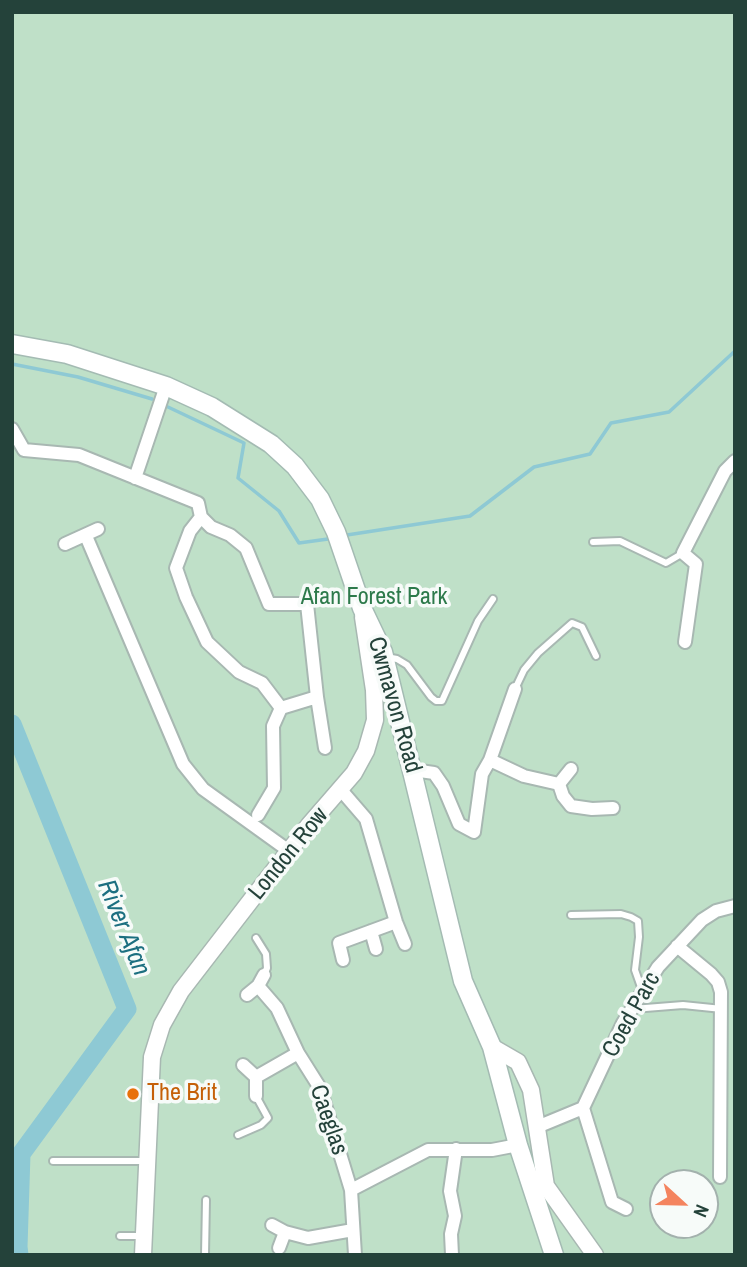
<!DOCTYPE html>
<style>
body{margin:0}
#map{position:relative;width:747px;height:1267px;overflow:hidden;background:#e6efeb;font-family:"Archivo Narrow",sans-serif}
canvas{display:block}
.frame{position:absolute;inset:0;border:14px solid #24423a;pointer-events:none}
.north{position:absolute;left:649px;top:1169px;width:70px;height:70px;box-sizing:border-box;background:#f7fbf9;border:2px solid #a3b1ad;border-radius:50%;rotate:112deg;font-size:19px;font-weight:700;line-height:28px;text-align:center;color:#24423a}
.north::after{content:'';display:block;margin:auto;width:24px;height:32px;background:#f4845f;clip-path:polygon(50% 0,100% 100%,50% 72%,0 100%)}
</style>
<div id="map">
<canvas width="747" height="1267"></canvas>
<div class="frame"></div>
<div class="north">N</div>
</div>
<script>
const g = document.querySelector('canvas').getContext('2d');
g.lineJoin = 'round';
function paint(path, color) { g.fillStyle = color; g.fill(path, 'evenodd'); }
const toPath = rows => new Path2D(rows.map(r => 'M' + r).join(''));
function strokePath(path, color, width, dash) { g.strokeStyle = color; g.lineWidth = width; g.lineCap = dash ? 'butt' : 'round'; g.setLineDash(dash || []); g.stroke(path); }
function label(font, color, halo, rows, align = 'center') {
  g.font = font + ' "Archivo Narrow",sans-serif'; g.lineWidth = 7; g.setLineDash([]); g.textBaseline = 'middle'; g.strokeStyle = halo; g.fillStyle = color; for (const [text, x, y, turn = 0] of rows) {
    g.save(); g.translate(x, y); g.rotate((+turn || 0) * Math.PI / 180); g.textAlign = isNaN(turn) ? turn : align; if (halo) g.strokeText(text, 0, 0); g.fillText(text, 0, 0); g.restore();
  }
}
const green = toPath([
 [12,12,735,12,735,1255,12,1255],
 [663,1183,705,1183,705,1225,663,1225]
]);
const stream = toPath([
 [12,364,78,377,152,399],
 [168,407,244,443,238,478,279,511,299,543,328,539],
 [347,535,470,516,534,467,590,454,611,423,669,412,735,351]
]);
const river = toPath([
 [12,724,127,1009,21,1154,18,1247,19,1255]
]);
const service = toPath([
 [593,542,620,541,666,563,683,553],
 [386,657,397,659,407,665,431,697,436,701,442,701,478,621,493,599],
 [515,689,524,670,538,653,572,623,582,627,596,656],
 [571,915,621,914,631,917,638,921,639,937,635,970,642,990],
 [256,938,266,954,267,968,264,975],
 [633,1009,683,1005,722,1009],
 [238,1135,261,1125,268,1118,256,1096],
 [53,1161,146,1161],
 [120,1236,142,1236],
 [205,1255,206,1200]
]);
const minor = toPath([
 [12,429,24,450,79,455,198,503,201,517,211,527,230,535,246,548,269,604,307,604,317,697,281,708,273,726,274,788,258,815],
 [135,478,166,386],
 [201,517,190,531,176,568,186,597,207,642,239,672,262,683,281,708],
 [86,536,183,764,203,789,289,851],
 [65,544,98,529],
 [685,642,696,564,683,553,725,471,735,461],
 [317,697,325,748],
 [490,760,515,689],
 [413,770,434,773,443,786,459,824,474,832,482,774,490,760,524,776,559,784,563,796,571,806,592,809,613,808],
 [559,784,571,769],
 [341,790,366,819,396,922,405,944],
 [371,931,376,949],
 [677,946,711,974,718,982,721,992,720,1177],
 [343,960,339,943,396,922],
 [258,986,277,1008,298,1053,320,1088,351,1190,355,1255],
 [247,995,258,986,264,975],
 [243,1065,256,1077,256,1096],
 [256,1077,298,1053],
 [583,1108,612,1202,626,1209],
 [537,1127,583,1108,623,1023,658,967,702,920,716,911,735,906],
 [351,1190,428,1150,492,1150,518,1145],
 [272,1225,285,1232,308,1238,353,1230],
 [279,1248,285,1232],
 [452,1255,451,1234,455,1216,450,1191,456,1149]
]);
const tertiary = toPath([
 [492,1047,518,1062,531,1090,546,1186,595,1255],
 [143,1255,152,1057,162,1025,181,991,309,825,354,773,366,751,375,720,374,690,363,617]
]);
const secondary = toPath([
 [12,344,67,354,166,386,212,407,271,444,295,466,320,499,336,532,362,608,383,652,463,981,492,1047,518,1145,554,1255]
]);
const markers = [
 [133,1094,7,"#e8710a"]
];
const parkNames = [
 ["Afan Forest Park",374,598]
];
const streetNames = [
 ["Cwmavon Road",394,705,74],
 ["London Row",289,854,-51],
 ["Coed Parc",632,1015,-61],
 ["Caeglas",328,1120,71]
];
const foodNames = [
 ["The Brit",147,1094]
];
const waterNames = [
 ["River Afan",123,928,68]
];
paint(green, '#bfe0c8');
strokePath(stream, '#8ec9d4', 3.5);
strokePath(river, '#8ec9d4', 19);
strokePath(service, '#a8b8b2', 10);
strokePath(minor, '#a8b8b2', 16);
strokePath(tertiary, '#a8b8b2', 19);
strokePath(secondary, '#a4bbb3', 21);
strokePath(service, '#fff', 6);
strokePath(minor, '#fff', 12);
strokePath(tertiary, '#fff', 16);
strokePath(secondary, '#fff', 18);
for (const [x, y, r, color] of markers) { const dot = new Path2D(); dot.arc(x, y, r, 0, 2 * Math.PI); g.fillStyle = color; g.fill(dot); strokePath(dot, '#f7fbf9', 2.5); }
label('24px', '#2d7a4b', '#f7fbf9', parkNames);
label('24px', '#24423a', '#f7fbf9', streetNames);
label('24px', '#c56008', '#f7fbf9', foodNames, 'left');
label('italic 26px', '#1c6f80', '#f7fbf9', waterNames);
</script>
